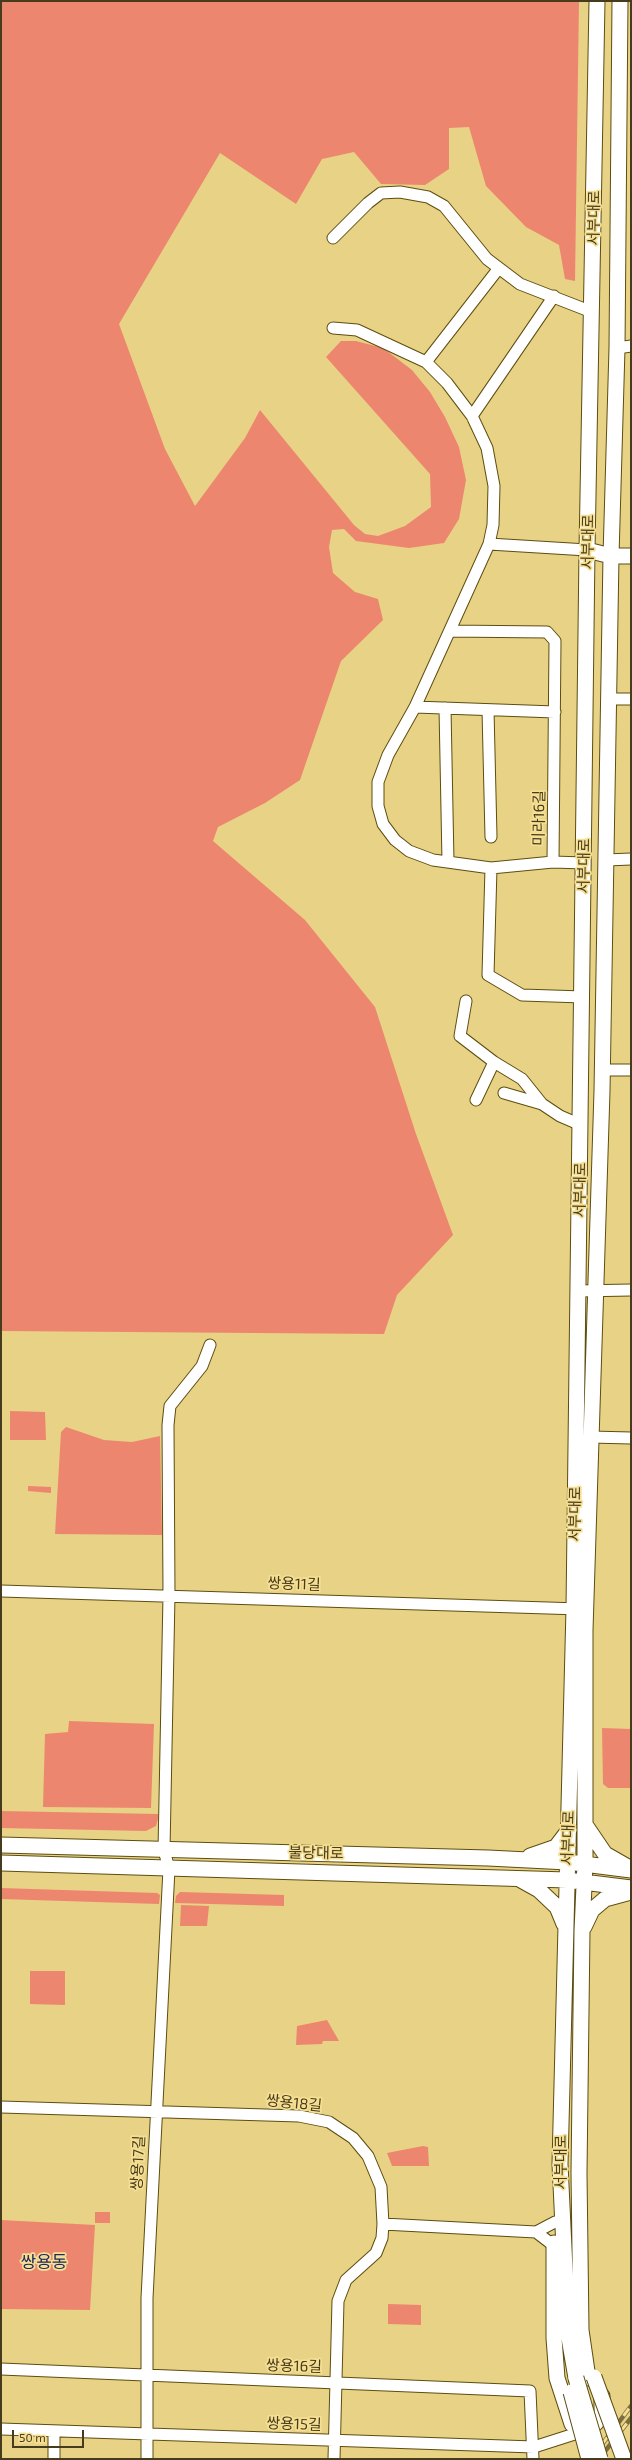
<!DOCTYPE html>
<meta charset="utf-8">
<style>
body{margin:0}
#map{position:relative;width:632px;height:2460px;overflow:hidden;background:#e8d285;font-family:"Exo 2",sans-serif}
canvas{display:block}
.frame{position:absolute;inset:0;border:2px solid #463c1d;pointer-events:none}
.scale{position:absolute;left:12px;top:2430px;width:72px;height:18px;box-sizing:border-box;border:2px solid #463c1d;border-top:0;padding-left:5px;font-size:12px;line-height:14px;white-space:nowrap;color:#463c1d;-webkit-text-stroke:3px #f6df92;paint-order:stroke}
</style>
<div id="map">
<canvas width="632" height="2460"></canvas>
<div class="frame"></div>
<div class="scale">50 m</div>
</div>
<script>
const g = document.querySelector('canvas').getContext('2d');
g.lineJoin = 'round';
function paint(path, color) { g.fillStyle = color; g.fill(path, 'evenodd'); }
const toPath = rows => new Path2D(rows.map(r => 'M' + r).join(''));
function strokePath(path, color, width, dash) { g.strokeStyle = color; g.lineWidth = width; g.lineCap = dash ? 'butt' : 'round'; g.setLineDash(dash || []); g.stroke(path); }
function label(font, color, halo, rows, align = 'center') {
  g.font = font + ' "Exo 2","Noto Sans KR",sans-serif'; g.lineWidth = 3.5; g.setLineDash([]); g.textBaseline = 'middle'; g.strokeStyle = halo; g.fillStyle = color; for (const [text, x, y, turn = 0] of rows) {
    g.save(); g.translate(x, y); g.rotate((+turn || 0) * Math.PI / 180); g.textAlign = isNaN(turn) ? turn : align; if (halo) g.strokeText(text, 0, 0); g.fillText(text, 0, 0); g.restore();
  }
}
const green = toPath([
 [1,1,579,1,575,281,565,279,559,245,526,227,486,186,469,127,449,128,449,169,425,185,381,184,354,152,322,159,296,204,220,153,119,324,165,449,195,506,245,438,260,410,354,525,365,534,378,536,405,526,431,507,430,474,326,357,341,341,356,341,383,348,412,370,430,392,445,417,459,447,466,480,459,519,444,543,409,548,356,541,344,529,332,530,329,547,333,573,355,592,378,599,383,620,341,661,300,780,265,803,218,827,213,841,305,920,375,1007,416,1134,453,1235,397,1295,384,1334,1,1331],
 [10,1411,45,1412,46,1440,10,1440],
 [66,1427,104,1440,132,1442,160,1436,162,1535,55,1534,61,1432],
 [28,1486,51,1487,51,1493,28,1491],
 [69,1721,154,1724,151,1808,43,1807,45,1734,68,1732],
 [602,1728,631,1729,631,1788,608,1788,603,1784],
 [1,1811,158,1814,158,1819,156,1826,146,1831,1,1828],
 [1,1888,157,1893,160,1895,159,1904,1,1899],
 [180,1892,284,1895,284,1906,175,1903,176,1896],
 [181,1905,209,1906,207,1926,180,1926],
 [30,1971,65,1971,65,2005,30,2004],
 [327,2020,339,2041,323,2041,322,2044,296,2045,297,2026],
 [423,2146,428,2147,429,2166,392,2166,387,2153],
 [95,2212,110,2212,110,2223,95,2223],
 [1,2220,95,2225,90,2310,1,2309],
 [388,2304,421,2305,421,2325,388,2324]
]);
const street = toPath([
 [333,238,368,203,381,193,400,192,428,197,444,206,487,259,520,284,592,312],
 [333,328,357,330,426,362,447,383,472,416,487,448,494,486,493,525,489,544],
 [617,348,631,346],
 [426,362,499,268],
 [472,416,554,296],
 [450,631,547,632,555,641,553,862,491,868,433,860,409,851,395,840,383,824,378,806,378,782,388,755,415,707,489,544,587,550],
 [609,699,631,699],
 [415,707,555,712],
 [445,708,448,862],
 [488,710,491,837],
 [606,860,631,859],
 [553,862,584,863],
 [491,868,488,975,522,995,583,997],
 [466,1001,460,1036,494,1062,522,1079,542,1104,560,1116,581,1125],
 [602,1070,631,1070],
 [504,1093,542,1104],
 [476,1100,494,1062],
 [577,1291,631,1290],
 [590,1437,631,1438],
 [1,1591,580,1609],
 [1,2107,299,2116,329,2122,353,2138,368,2156,381,2187,383,2224,382,2238,376,2253,346,2280,338,2301,334,2459],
 [383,2224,536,2232],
 [553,2245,536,2232,555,2222],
 [1,2369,530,2391,533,2459],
 [1,2429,534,2447,584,2431],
 [54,2431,54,2459],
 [147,2459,147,2298,169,1869,164,1850,169,1595,168,1425,170,1406,202,1366,210,1345]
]);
const secondary = toPath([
 [587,550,611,556,631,556],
 [586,1826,605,1854,626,1866],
 [1,1845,488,1858,568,1862,631,1870],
 [530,1856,556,1847,569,1830],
 [1,1863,567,1880,631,1888],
 [521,1880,539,1890,557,1907,564,1924],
 [584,1927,592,1910,605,1899,631,1892],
 [554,2243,554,2338,557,2378,572,2424,584,2431,596,2423,602,2413,602,2396],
 [576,2378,568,2332,560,2164,574,1608,587,550,597,1],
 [588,2378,581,2330,579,2173,582,1931,585,1863,585,1630,602,1091,611,556,617,348,620,1]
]);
const rail = toPath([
 [591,2459,631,2406],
 [599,2459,631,2418]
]);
const secondaryBridge = toPath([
 [594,2377,624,2459],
 [576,2378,600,2459],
 [571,2392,589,2459]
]);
const streetNames = [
 ["서부대로",594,218,-89],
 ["서부대로",588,542,-89],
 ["미라16길",539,818,-89],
 ["서부대로",584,866,-89],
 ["서부대로",580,1190,-89],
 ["서부대로",575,1514,-89],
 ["쌍용11길",294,1584,2],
 ["서부대로",568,1838,-88],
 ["불당대로",316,1853,1],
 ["쌍용18길",294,2103,6],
 ["서부대로",561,2162,-90],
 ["쌍용17길",138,2163,-87],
 ["쌍용16길",294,2366,2],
 ["쌍용15길",294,2424,2]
];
const quarterNames = [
 ["쌍용동",44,2262]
];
paint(green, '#ed866f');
strokePath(street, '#5d4d0f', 13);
strokePath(secondary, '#5d4d0f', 17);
strokePath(street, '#fff', 11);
strokePath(secondary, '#fff', 15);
strokePath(rail, '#7c6e3f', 4.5);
strokePath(rail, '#f6df92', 3, [9]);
strokePath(secondaryBridge, '#5d4d0f', 17, []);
strokePath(secondaryBridge, '#fff', 15);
label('15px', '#463c1d', '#f6df92', streetNames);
label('17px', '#202760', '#f6df92', quarterNames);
</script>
